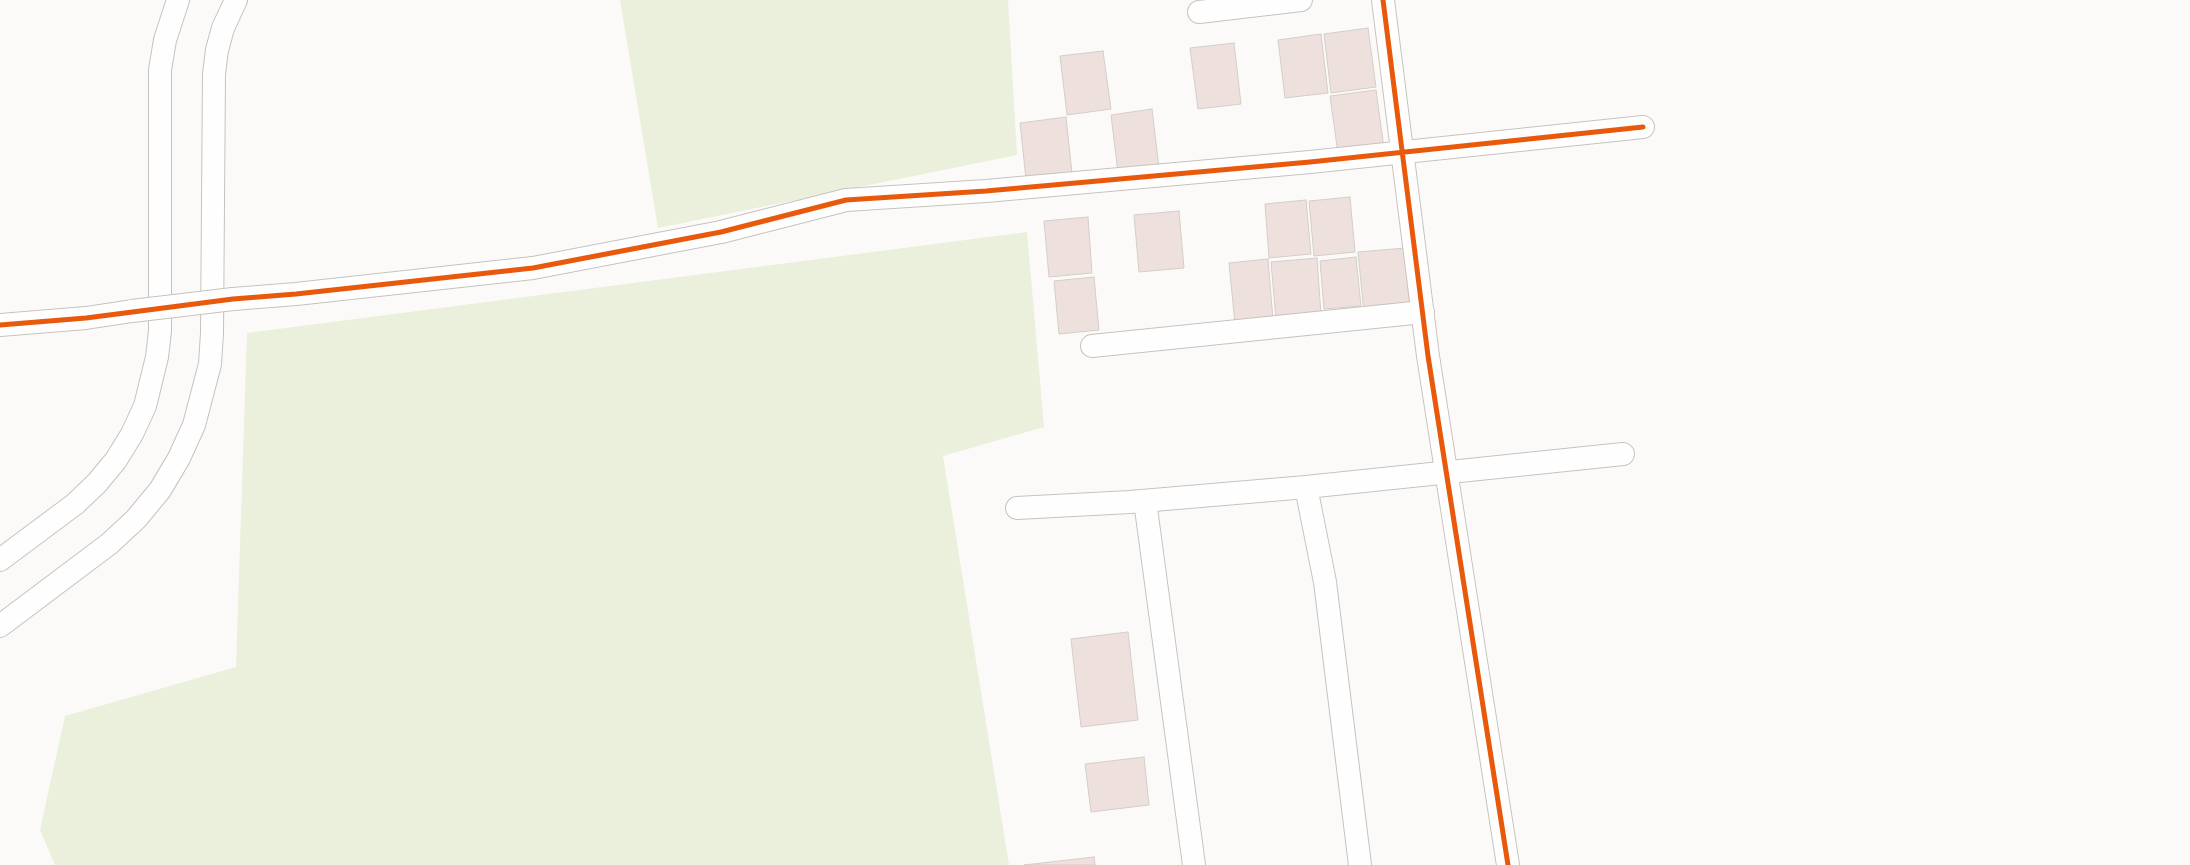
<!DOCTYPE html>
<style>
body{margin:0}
canvas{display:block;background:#fcfaf8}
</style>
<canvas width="2190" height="865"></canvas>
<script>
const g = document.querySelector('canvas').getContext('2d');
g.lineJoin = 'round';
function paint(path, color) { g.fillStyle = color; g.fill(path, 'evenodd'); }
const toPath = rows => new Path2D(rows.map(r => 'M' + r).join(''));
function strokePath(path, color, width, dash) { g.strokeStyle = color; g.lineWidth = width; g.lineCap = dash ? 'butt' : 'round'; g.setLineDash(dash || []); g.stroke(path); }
const green = toPath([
 [620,0,1008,0,1017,155,658,228],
 [1027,232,1044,427,943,456,1009,865,55,865,40,830,65,716,236,667,247,333]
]);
const building = toPath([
 [1368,28,1376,87,1331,93,1324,34,1368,28],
 [1321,34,1328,93,1285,98,1278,40,1321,34],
 [1234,43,1241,104,1198,109,1190,48,1234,43],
 [1103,51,1111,109,1067,115,1060,56,1103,51],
 [1376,90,1384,148,1338,154,1330,96,1376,90],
 [1152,109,1159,168,1118,173,1111,115,1152,109],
 [1066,117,1072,173,1026,179,1020,123,1066,117],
 [1350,197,1355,252,1314,256,1309,201,1350,197],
 [1306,200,1311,254,1269,258,1265,204,1306,200],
 [1179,211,1184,268,1139,272,1134,215,1179,211],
 [1088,217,1092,273,1049,277,1044,221,1088,217],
 [1405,248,1410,309,1364,313,1358,252,1405,248],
 [1356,257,1361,306,1324,309,1320,261,1356,257],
 [1317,258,1321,315,1276,319,1271,262,1317,258],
 [1268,259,1273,320,1235,324,1229,263,1268,259],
 [1094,277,1099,330,1059,334,1054,281,1094,277],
 [1128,632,1138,720,1081,727,1071,639,1128,632],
 [1144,757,1149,805,1091,812,1085,764,1144,757],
 [1094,857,1095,865,1024,865,1094,857]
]);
const street = toPath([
 [1383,0,1428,356,1508,865],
 [1199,12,1301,0],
 [233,299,296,294,533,268,721,232,846,200,986,191,1310,162,1643,127],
 [0,325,86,318,132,311],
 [1092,346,1423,312],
 [1306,487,1623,454],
 [1145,501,1194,865],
 [1017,508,1130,502,1306,487,1325,582,1360,865],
 [0,560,75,504,97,483,116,460,132,434,145,406,157,357,160,331,160,70,165,40,178,0],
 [0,626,109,544,136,519,160,490,179,458,194,425,210,364,212,333,214,74,217,50,223,28,236,0]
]);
const streetBridge = toPath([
 [132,311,233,299]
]);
const cycleway = toPath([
 [1383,0,1428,356,1508,865],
 [0,325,86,318,233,299,296,294,533,268,721,232,846,200,986,191,1310,162,1643,127]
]);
paint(green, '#eaf0db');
paint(building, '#eee1dd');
strokePath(building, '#d3cdca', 1);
strokePath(street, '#c7c2be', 24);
strokePath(street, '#fffefe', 22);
strokePath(streetBridge, '#c7c2be', 24, []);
strokePath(streetBridge, '#fffefe', 22);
strokePath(cycleway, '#e8590c', 5);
</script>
